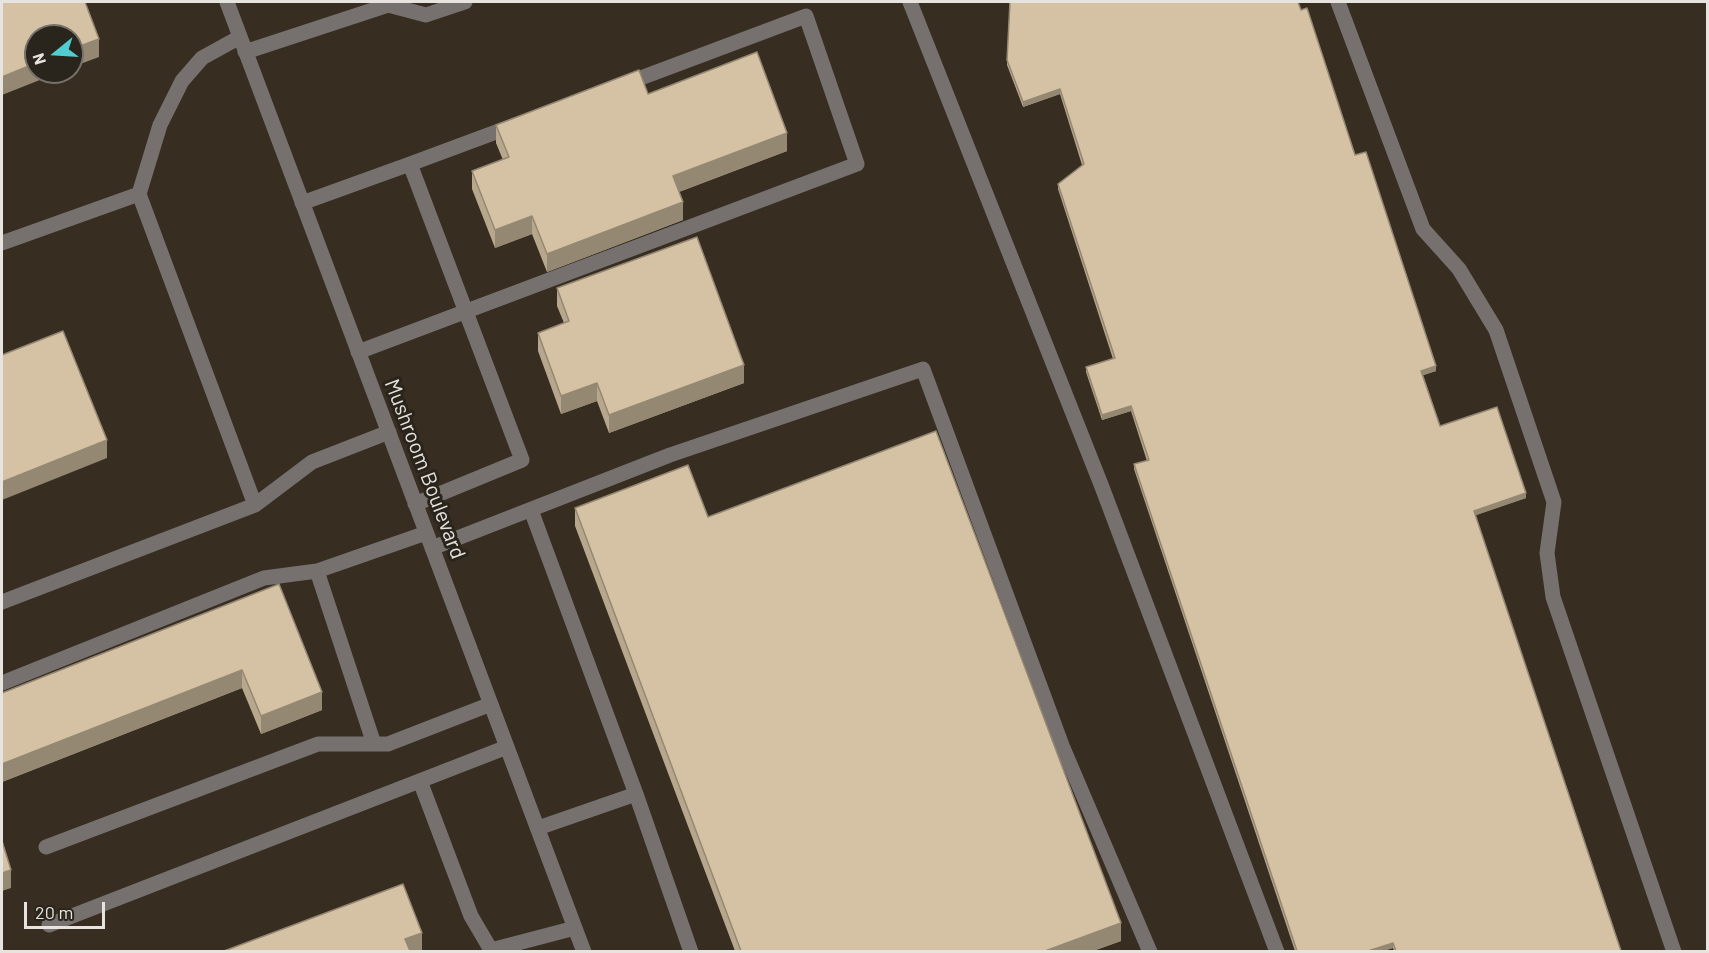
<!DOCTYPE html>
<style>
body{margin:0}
#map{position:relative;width:1709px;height:953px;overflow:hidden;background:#2a251c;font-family:Barlow,sans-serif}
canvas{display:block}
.frame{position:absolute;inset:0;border:3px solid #e7e3de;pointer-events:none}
.north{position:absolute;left:24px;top:24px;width:60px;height:60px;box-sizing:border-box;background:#2a251c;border:2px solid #76716a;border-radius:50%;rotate:252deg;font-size:16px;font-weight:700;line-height:24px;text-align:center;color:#e7e3de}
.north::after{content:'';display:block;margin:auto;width:21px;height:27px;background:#52cdcf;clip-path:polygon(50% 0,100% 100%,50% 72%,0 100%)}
.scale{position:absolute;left:24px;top:902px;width:81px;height:27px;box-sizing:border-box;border:3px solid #e7e3de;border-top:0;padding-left:8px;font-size:18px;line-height:21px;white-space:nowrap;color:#e7e3de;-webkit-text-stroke:4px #2a251c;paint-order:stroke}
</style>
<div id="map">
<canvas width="1709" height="953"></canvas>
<div class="frame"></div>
<div class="north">N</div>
<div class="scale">20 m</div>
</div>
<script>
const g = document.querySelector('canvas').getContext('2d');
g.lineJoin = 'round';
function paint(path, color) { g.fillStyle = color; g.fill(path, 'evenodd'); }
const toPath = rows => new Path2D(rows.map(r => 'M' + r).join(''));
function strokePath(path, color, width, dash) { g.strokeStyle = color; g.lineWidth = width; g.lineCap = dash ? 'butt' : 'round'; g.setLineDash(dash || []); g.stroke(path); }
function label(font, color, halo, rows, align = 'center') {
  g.font = font + ' Barlow,sans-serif'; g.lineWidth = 6; g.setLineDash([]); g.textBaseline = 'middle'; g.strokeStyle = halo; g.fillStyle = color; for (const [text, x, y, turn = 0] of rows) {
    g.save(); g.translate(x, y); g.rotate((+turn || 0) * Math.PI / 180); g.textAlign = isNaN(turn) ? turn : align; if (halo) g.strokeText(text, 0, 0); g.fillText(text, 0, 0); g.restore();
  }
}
const built = toPath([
 [2,2,1707,2,1707,951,2,952],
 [36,36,72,36,72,72,36,72]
]);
const minor = toPath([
 [227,2,584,952],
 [910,2,1102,487,1277,952],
 [1338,2,1423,229,1459,269,1496,330,1554,502,1547,553,1553,597,1674,952],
 [245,52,388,5,426,15,465,2],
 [410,164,515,125],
 [139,194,255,505],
 [302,203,410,164,522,460,415,504],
 [2,243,139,194,160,125,182,81,202,58,240,37],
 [358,352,857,164,806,16,622,85],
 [531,510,636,794,538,828],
 [432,548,670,455,923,369,1063,748,1150,952],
 [317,571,374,744],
 [2,602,255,505,312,462,389,432],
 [2,683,264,578,317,571,426,533],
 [420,781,471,916,491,950,575,928],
 [636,794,691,952],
 [46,847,318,744,388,744,491,704],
 [49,925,507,747]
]);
const wall = toPath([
 [1010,2,1355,155,1436,371,1423,375,1440,426,1526,498,1475,515,1621,951,1394,951,1393,948,1383,951,1295,951,1134,469,1134,464,1147,461,1131,411,1102,420,1086,372,1086,367,1113,359,1058,189,1058,184,1082,165,1060,94,1023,107,1007,65],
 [648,94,787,151,679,192,683,220,547,272,532,234,495,248,472,189,472,171,503,160,496,143,496,125],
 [557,288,744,383,609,433,597,401,561,414,538,351,538,333,564,323,557,306],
 [575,508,708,517,1121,941,1093,951,735,951,575,526],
 [279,584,322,710,261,734,242,688,2,782]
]);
const shadedWall = toPath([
 [99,39,99,57,72,67,72,49],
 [36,63,36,72,60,72,2,95,2,77],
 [1060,89,1060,94,1023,107,1023,102],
 [787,133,787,151,673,194,673,176],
 [683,202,683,220,547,272,547,254],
 [532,216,532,234,495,248,495,230],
 [744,365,744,383,609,433,609,415],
 [1436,366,1436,371,1421,376,1421,371],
 [597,383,597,401,561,414,561,396],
 [1131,406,1131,411,1102,420,1102,415],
 [107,440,107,458,2,500,2,482],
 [1526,493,1526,498,1474,516,1474,511],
 [242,670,242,688,2,782,2,764],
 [322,692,322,710,261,734,261,716],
 [11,870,11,888,2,891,2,873],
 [1121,923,1121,941,1093,951,1045,951],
 [422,933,422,951,405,951,405,939],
 [1393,943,1393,948,1383,951,1368,951]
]);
const building = toPath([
 [2,2,85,2,99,39,72,49,72,36,36,36,36,63,2,77,2,2],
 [1010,2,1298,2,1301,10,1307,8,1355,155,1366,152,1436,366,1421,371,1440,426,1497,407,1526,493,1474,511,1621,951,1396,951,1393,943,1368,951,1297,951,1134,464,1149,460,1131,406,1102,415,1086,367,1115,358,1058,184,1084,164,1060,89,1023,102,1007,60,1010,2],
 [757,52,787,133,673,176,683,202,547,254,532,216,495,230,472,171,509,157,496,125,639,70,648,94,757,52],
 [697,237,744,365,609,415,597,383,561,396,538,333,569,321,557,288,697,237],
 [63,331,107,440,2,482,2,355,63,331],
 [936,431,1121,923,1045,951,741,951,575,508,688,465,708,517,936,431],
 [279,584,322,692,261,716,242,670,2,764,2,693,279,584],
 [2,841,11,870,2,873,2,841],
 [403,884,422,933,405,939,410,951,224,951,403,884]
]);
const streetNames = [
 ["Mushroom Boulevard",425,469,69]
];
paint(built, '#372e21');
strokePath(minor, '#76716f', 15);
paint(wall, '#b7a78d');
paint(shadedWall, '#958873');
paint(building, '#d5c2a4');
strokePath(building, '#958873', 1.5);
label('21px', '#e7e3de', '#2a251c', streetNames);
</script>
